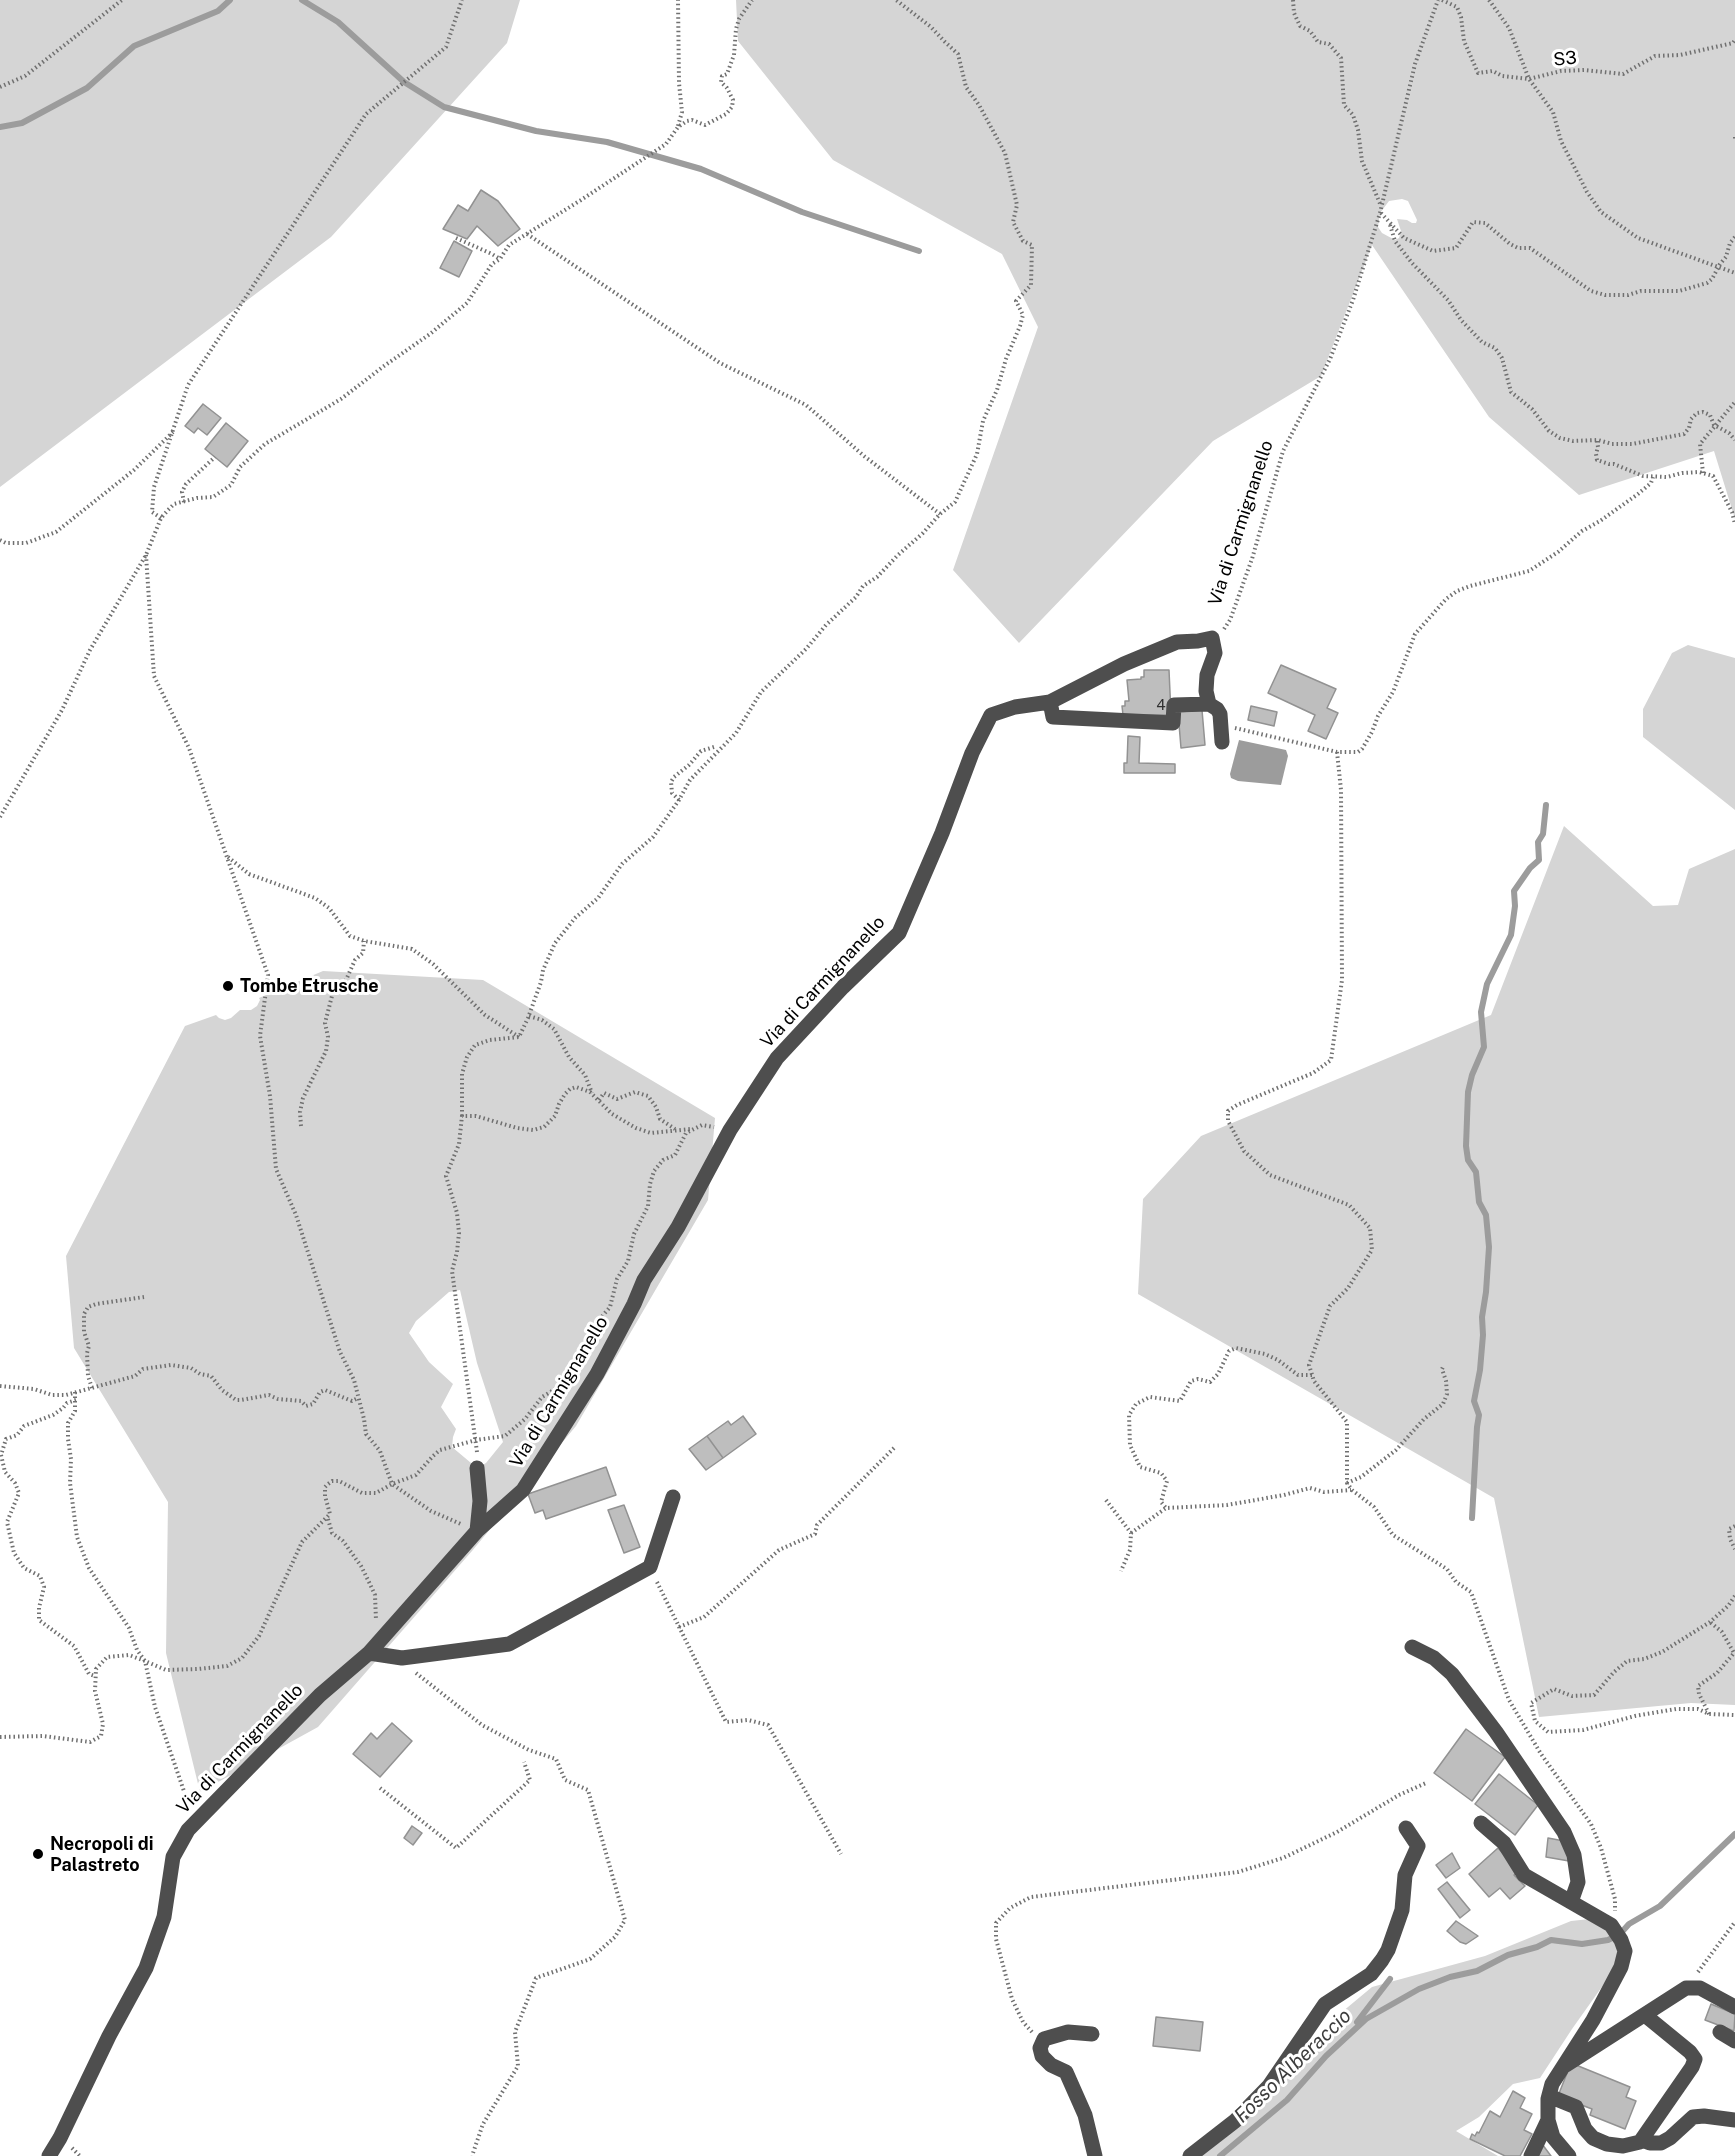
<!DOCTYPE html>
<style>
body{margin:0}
canvas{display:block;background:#fff}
</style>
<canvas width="1735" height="2156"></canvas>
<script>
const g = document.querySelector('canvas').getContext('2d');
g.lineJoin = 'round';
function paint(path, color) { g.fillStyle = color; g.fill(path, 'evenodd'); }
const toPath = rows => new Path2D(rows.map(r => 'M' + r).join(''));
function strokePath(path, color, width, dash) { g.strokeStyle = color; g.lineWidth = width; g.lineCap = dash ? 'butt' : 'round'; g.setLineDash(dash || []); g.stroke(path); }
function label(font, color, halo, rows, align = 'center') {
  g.font = font + ' "Public Sans",sans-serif'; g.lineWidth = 6; g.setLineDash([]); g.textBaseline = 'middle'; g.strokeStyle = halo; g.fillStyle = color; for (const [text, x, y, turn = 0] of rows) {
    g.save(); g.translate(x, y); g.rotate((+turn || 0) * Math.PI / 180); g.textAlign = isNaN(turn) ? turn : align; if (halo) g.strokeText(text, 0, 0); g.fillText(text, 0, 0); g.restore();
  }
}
const green = toPath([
 [0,0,520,0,507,43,331,237,0,487],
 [736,0,1735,0,1735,519,1714,451,1579,495,1489,417,1372,245,1321,376,1213,441,1019,643,953,570,1038,327,1002,254,833,160,738,41],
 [1402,199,1408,201,1417,220,1416,223,1412,223,1407,220,1397,219,1401,231,1399,238,1395,240,1382,233,1378,227,1380,213,1389,201],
 [1688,645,1735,658,1735,810,1643,737,1643,709,1672,653],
 [1564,826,1653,906,1678,905,1689,869,1735,849,1735,1705,1691,1703,1539,1717,1494,1498,1138,1294,1143,1199,1201,1136,1491,1015],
 [323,971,483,980,715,1118,708,1200,576,1426,472,1551,318,1727,200,1792,166,1653,168,1502,74,1348,66,1256,185,1026,216,1015,219,1018,225,1020,231,1018,240,1010,251,1010,257,1006,260,1000,259,998],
 [460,1290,477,1363,503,1442,486,1463,477,1468,452,1447,453,1437,456,1429,441,1407,453,1384,429,1362,409,1333,416,1321,449,1292],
 [1590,1919,1614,1933,1618,1942,1616,1967,1572,2029,1540,2078,1513,2084,1479,2117,1456,2131,1498,2156,1198,2156,1257,2099,1303,2063,1330,2022,1372,1987,1485,1956,1571,1921]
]);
const water = toPath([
 [1239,740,1286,750,1288,756,1281,785,1238,781,1231,778,1230,774]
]);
const stream = toPath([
 [302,0,338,22,404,82,444,107,536,131,607,142,701,169,802,212,919,251],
 [0,127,22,123,87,88,134,46,218,11,230,0],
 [1472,1518,1477,1427,1479,1415,1474,1401,1480,1370,1483,1335,1482,1317,1486,1292,1489,1247,1486,1215,1479,1202,1476,1172,1468,1160,1466,1146,1468,1092,1472,1075,1484,1047,1481,1012,1487,984,1511,935,1515,906,1514,891,1530,868,1539,860,1538,842,1543,834,1546,805],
 [1357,2022,1390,1979],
 [1220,2156,1287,2100,1326,2056,1366,2019,1419,1989,1450,1977,1477,1971,1508,1955,1537,1947,1551,1940,1582,1944,1608,1940,1620,1934,1629,1924,1660,1906,1735,1834]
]);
const building = toPath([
 [481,190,498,201,520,229,498,246,477,226,467,239,443,229,458,205,468,211,481,190],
 [454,241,472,251,459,277,440,268,454,241],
 [203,404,221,418,207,435,198,428,194,433,185,426,203,404],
 [226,423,248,441,227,467,205,449,226,423],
 [1281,665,1336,689,1327,708,1338,713,1326,739,1308,731,1315,715,1268,693,1281,665],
 [1144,670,1169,670,1171,715,1123,715,1122,706,1125,706,1125,701,1129,701,1127,680,1141,679,1141,677,1144,677,1144,670],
 [1251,706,1277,712,1274,726,1248,720,1251,706],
 [1202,710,1205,745,1181,748,1178,712,1202,710],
 [1128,736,1140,737,1139,763,1175,764,1175,773,1124,773,1124,763,1127,763,1128,736],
 [743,1416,756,1434,723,1458,707,1436,728,1421,731,1425,743,1416],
 [707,1436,723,1458,706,1470,689,1449,707,1436],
 [606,1467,616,1495,546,1519,543,1510,535,1513,528,1494,606,1467],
 [624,1505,640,1547,624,1553,608,1510,624,1505],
 [392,1723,412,1741,380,1777,353,1754,371,1733,377,1739,392,1723],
 [1466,1729,1505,1757,1472,1801,1434,1773,1466,1729],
 [1499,1774,1538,1805,1515,1835,1475,1804,1499,1774],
 [412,1826,422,1833,413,1845,404,1838,412,1826],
 [1548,1838,1564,1841,1569,1861,1546,1857,1548,1838],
 [1498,1848,1519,1871,1514,1875,1525,1886,1510,1899,1500,1888,1489,1897,1469,1874,1498,1848],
 [1452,1853,1460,1868,1446,1878,1436,1865,1452,1853],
 [1447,1882,1470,1910,1460,1918,1438,1889,1447,1882],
 [1456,1921,1478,1936,1466,1944,1460,1942,1447,1931,1456,1921],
 [1711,2004,1735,2014,1734,2031,1705,2020,1711,2004],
 [1156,2017,1203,2022,1200,2051,1153,2046,1156,2017],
 [1571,2063,1630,2087,1626,2097,1636,2101,1625,2129,1590,2115,1592,2109,1558,2096,1571,2063],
 [1513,2091,1525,2098,1520,2108,1532,2114,1524,2130,1532,2134,1520,2156,1505,2156,1470,2139,1472,2134,1475,2136,1477,2132,1479,2133,1490,2111,1500,2117,1513,2091],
 [1539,2140,1551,2156,1536,2156,1539,2140]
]);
const path = toPath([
 [1293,0,1294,13,1300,26,1310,31,1318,42,1329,44,1341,58,1344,105,1353,115,1358,130,1362,161,1381,206],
 [1442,0,1457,7,1461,17,1464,41,1478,73,1493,71,1502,76,1529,79,1561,71,1584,70,1623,74,1655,56,1680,55,1733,43,1735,40],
 [1489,0,1509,28,1529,79,1553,112,1561,141,1587,192,1601,212,1638,238,1735,273],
 [0,87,25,76,122,0],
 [678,126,682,112,679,83,678,0],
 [1735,137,1735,141],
 [1381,213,1404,238,1433,251,1456,248,1473,222,1485,223,1510,244,1518,248,1530,248,1591,291,1605,295,1628,295,1641,291,1679,291,1707,283,1712,279,1720,264,1726,257,1730,243,1735,237],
 [1390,225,1395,241,1412,263,1448,300,1461,320,1482,342,1495,348,1502,358,1511,392,1532,409,1549,431,1560,438,1573,441,1598,440,1612,444,1632,444,1684,434,1689,428,1691,419,1697,413,1703,412,1710,415,1714,425,1729,433,1735,440],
 [527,234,720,363,806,405,864,456,940,514],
 [456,238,492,254,500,259],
 [1597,441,1598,447,1596,454,1597,460,1609,464,1614,464,1643,476,1667,477,1682,473,1699,472,1713,476,1732,512,1735,524],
 [1703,473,1700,444,1735,402],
 [184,502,182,492,186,484,215,457],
 [161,518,152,512,154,487,188,385,366,114,446,47,462,0],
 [0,540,6,543,26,543,56,532,134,470,173,432],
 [146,555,154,676,189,748,268,975,260,1036,270,1096,276,1169,296,1215,340,1352,354,1380,364,1419,366,1434,380,1451,392,1484,431,1511,463,1525],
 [1224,629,1230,620,1252,559,1283,451,1330,359,1353,300,1380,213,1415,64,1438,0],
 [1235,728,1337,752,1358,752,1362,749,1372,732,1378,716,1393,692,1415,634,1446,599,1457,591,1470,586,1529,571,1558,552,1582,531,1600,521,1638,494,1651,483,1653,477],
 [1337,752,1341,790,1342,980,1331,1060,1313,1073,1237,1105,1228,1111,1228,1121,1244,1151,1270,1175,1349,1205,1370,1228,1372,1250,1348,1288,1330,1306,1309,1365,1314,1381,1347,1422,1347,1483,1352,1490,1374,1507,1393,1535,1447,1569,1456,1582,1471,1592,1509,1700,1541,1754,1591,1824,1601,1848,1615,1899,1615,1911],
 [679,800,672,793,671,782,674,777,689,765,701,751,714,747],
 [0,817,62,710,90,650,146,555,161,518,169,509,174,504,197,498,213,497,231,485,240,467,265,444,341,399,384,366,430,334,467,303,492,264,500,259,509,245,581,200,666,144,678,127,687,121,692,120,705,125,726,114,732,107,733,100,727,88,721,82,722,76,727,74,734,55,736,29,739,19,752,0],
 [228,857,249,874,315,898,329,908,350,936,364,941,412,949,433,964,485,1015,519,1037],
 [529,1016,542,1020,554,1029,569,1057,585,1075,592,1093],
 [599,1100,604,1093,617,1099,635,1092,648,1096,656,1107,660,1119,675,1129],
 [462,1116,462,1074,467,1057,475,1045,490,1040,519,1037,528,1018,541,982,543,970,555,943,575,918,598,898,622,864,653,837,679,800,690,780,736,733,761,692,806,649,826,625,856,597,863,586,877,577,898,555,923,533,940,514,955,502,977,454,983,421,997,390,1006,359,1020,326,1023,315,1016,301,1031,285,1032,245,1023,241,1013,222,1017,205,1005,153,979,105,966,87,958,54,945,42,931,27,896,0],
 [301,1126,300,1112,303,1098,326,1051,328,1037,325,1023,333,992,346,980,355,960,363,953,364,941],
 [1312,1375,1298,1375,1278,1360,1265,1354,1236,1348,1229,1351,1218,1374,1210,1382,1198,1379,1191,1381,1180,1401,1150,1397,1136,1404,1129,1415,1130,1445,1140,1467,1161,1473,1167,1481,1161,1502,1166,1508,1227,1505,1284,1495,1310,1488,1324,1492,1351,1490],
 [0,1386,34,1389,52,1395,66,1395,135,1376,143,1369,171,1365,191,1368,200,1374,211,1376,222,1390,236,1400,241,1400,269,1395,278,1399,301,1401,306,1406,313,1404,320,1392,325,1390,352,1401,358,1398],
 [92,1388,88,1376,87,1353,89,1346,84,1332,84,1314,88,1307,96,1304,144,1297],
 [75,1392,75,1411,68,1423,68,1439,71,1459,70,1483,77,1537,89,1568,129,1628,137,1650,145,1661,166,1670,198,1669,227,1666,242,1658,259,1636,302,1542,330,1514,325,1496,325,1487,328,1484,332,1481,339,1481,362,1493,376,1493,392,1484,416,1475,433,1456,440,1450,476,1440,505,1436,525,1419,542,1397,572,1379,599,1320,610,1307,617,1279,628,1261,634,1234,648,1206,650,1184,654,1171,663,1160,675,1155,686,1133,702,1125,714,1127],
 [76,1400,67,1403,63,1408,53,1415,24,1426,17,1435,6,1439,1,1455,5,1472,15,1483,19,1493,7,1522,14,1553,24,1568,40,1576,44,1587,39,1608,39,1620,74,1646,89,1674,95,1676],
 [477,1452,452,1271,457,1252,459,1233,457,1213,446,1176,459,1144,462,1116,476,1116,517,1128,533,1130,544,1127,555,1116,559,1104,565,1094,570,1089,576,1087,590,1092,612,1114,636,1128,651,1133,691,1129],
 [1347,1483,1361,1477,1396,1450,1424,1419,1443,1404,1447,1394,1446,1381,1442,1369,1444,1365],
 [1106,1500,1131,1533,1130,1550,1121,1571],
 [328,1519,332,1533,343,1541,361,1566,369,1582,375,1595,376,1620],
 [1735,1526,1729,1529,1730,1539,1735,1549],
 [1131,1533,1166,1508],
 [657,1582,726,1722,748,1720,768,1725,841,1854],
 [1735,1596,1728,1606,1710,1622,1662,1652,1644,1659,1627,1661,1614,1672,1594,1695,1572,1696,1554,1689,1531,1703,1535,1721,1548,1732,1583,1730,1635,1716,1676,1709,1698,1709,1709,1714,1735,1715],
 [679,1627,704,1617,779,1550,815,1534,817,1525,894,1448],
 [416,1673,482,1725,529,1750,556,1759,565,1780,588,1790,625,1920,615,1937,590,1959,536,1978,515,2032,518,2066,483,2124,472,2156],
 [1709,1714,1699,1694,1698,1686,1717,1673,1734,1653,1722,1632,1710,1622],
 [0,1737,43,1736,90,1742,101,1736,103,1724,95,1691,96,1669,107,1657,129,1655,145,1661,155,1707,187,1800,188,1808],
 [380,1788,456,1848,530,1780,524,1762],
 [1698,1972,1735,1922],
 [1032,2032,1023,2022,1012,1999,996,1939,996,1923,1010,1908,1031,1897,1238,1872,1283,1858,1337,1832,1399,1795,1426,1783],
 [72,2148,80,2156]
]);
const minor = toPath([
 [1050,702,1053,717,1173,723,1174,705,1209,704],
 [477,1531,480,1501,477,1468],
 [1412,1647,1434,1658,1452,1674,1496,1732,1564,1832,1574,1855,1578,1882,1571,1902],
 [369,1653,402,1658,509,1644,650,1567,673,1497],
 [1481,1823,1504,1843,1524,1875,1611,1925,1621,1940,1625,1951,1621,1967,1593,2020,1552,2084,1548,2099,1548,2120,1553,2137,1569,2156],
 [1720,2032,1735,2041],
 [1092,2034,1068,2032,1044,2039,1040,2048,1042,2056,1051,2065,1066,2072,1085,2115,1095,2156],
 [1566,2065,1686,1988,1700,1988,1735,2007],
 [1549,2096,1576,2107,1585,2129,1593,2138,1607,2144,1623,2146,1640,2142,1692,2067,1695,2059,1690,2052,1646,2016],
 [1642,2140,1650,2143,1661,2143,1670,2138,1693,2117,1704,2116,1735,2120],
 [49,2156,60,2138,109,2036,146,1968,164,1917,173,1857,188,1830,320,1695,369,1653,477,1531,523,1490,597,1374,634,1304,644,1280,678,1227,730,1130,777,1058,843,987,899,933,942,833,972,753,991,715,1015,707,1050,702,1124,664,1177,642,1198,641,1212,638,1215,653,1207,675,1206,691,1209,704,1217,709,1220,714,1222,742],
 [1190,2156,1235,2121,1269,2086,1325,2004,1371,1974,1382,1960,1388,1950,1402,1910,1405,1875,1418,1846,1406,1828],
 [1531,2156,1548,2120]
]);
const markers = [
 [228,986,6,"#000"],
 [38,1854,6,"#000"]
];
const numberNames = [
 ["4",1161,705]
];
const streetNames = [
 ["S3",1565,59,-6],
 ["Via di Carmignanello",1241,523,-72],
 ["Via di Carmignanello",823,982,-47],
 ["Via di Carmignanello",559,1392,-59],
 ["Via di Carmignanello",240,1749,-46]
];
const poiNames = [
 ["Tombe Etrusche",240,986],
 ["Necropoli di",50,1844],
 ["Palastreto",50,1865]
];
const waterNames = [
 ["Fosso Alberaccio",1293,2066,-44]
];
paint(green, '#d5d5d5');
paint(water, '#9c9c9c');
strokePath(stream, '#9c9c9c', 6);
paint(building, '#bebebe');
strokePath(building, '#929292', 1.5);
strokePath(path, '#707070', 4, [1.5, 3]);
strokePath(minor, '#4e4e4e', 15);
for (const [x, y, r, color] of markers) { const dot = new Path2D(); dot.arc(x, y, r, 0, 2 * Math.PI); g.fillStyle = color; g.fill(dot); strokePath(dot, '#fff', 2); }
label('15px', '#303030', null, numberNames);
label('18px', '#000', '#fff', streetNames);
label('bold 18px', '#000', '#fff', poiNames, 'left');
label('italic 20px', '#3d3d3d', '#fff', waterNames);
</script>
